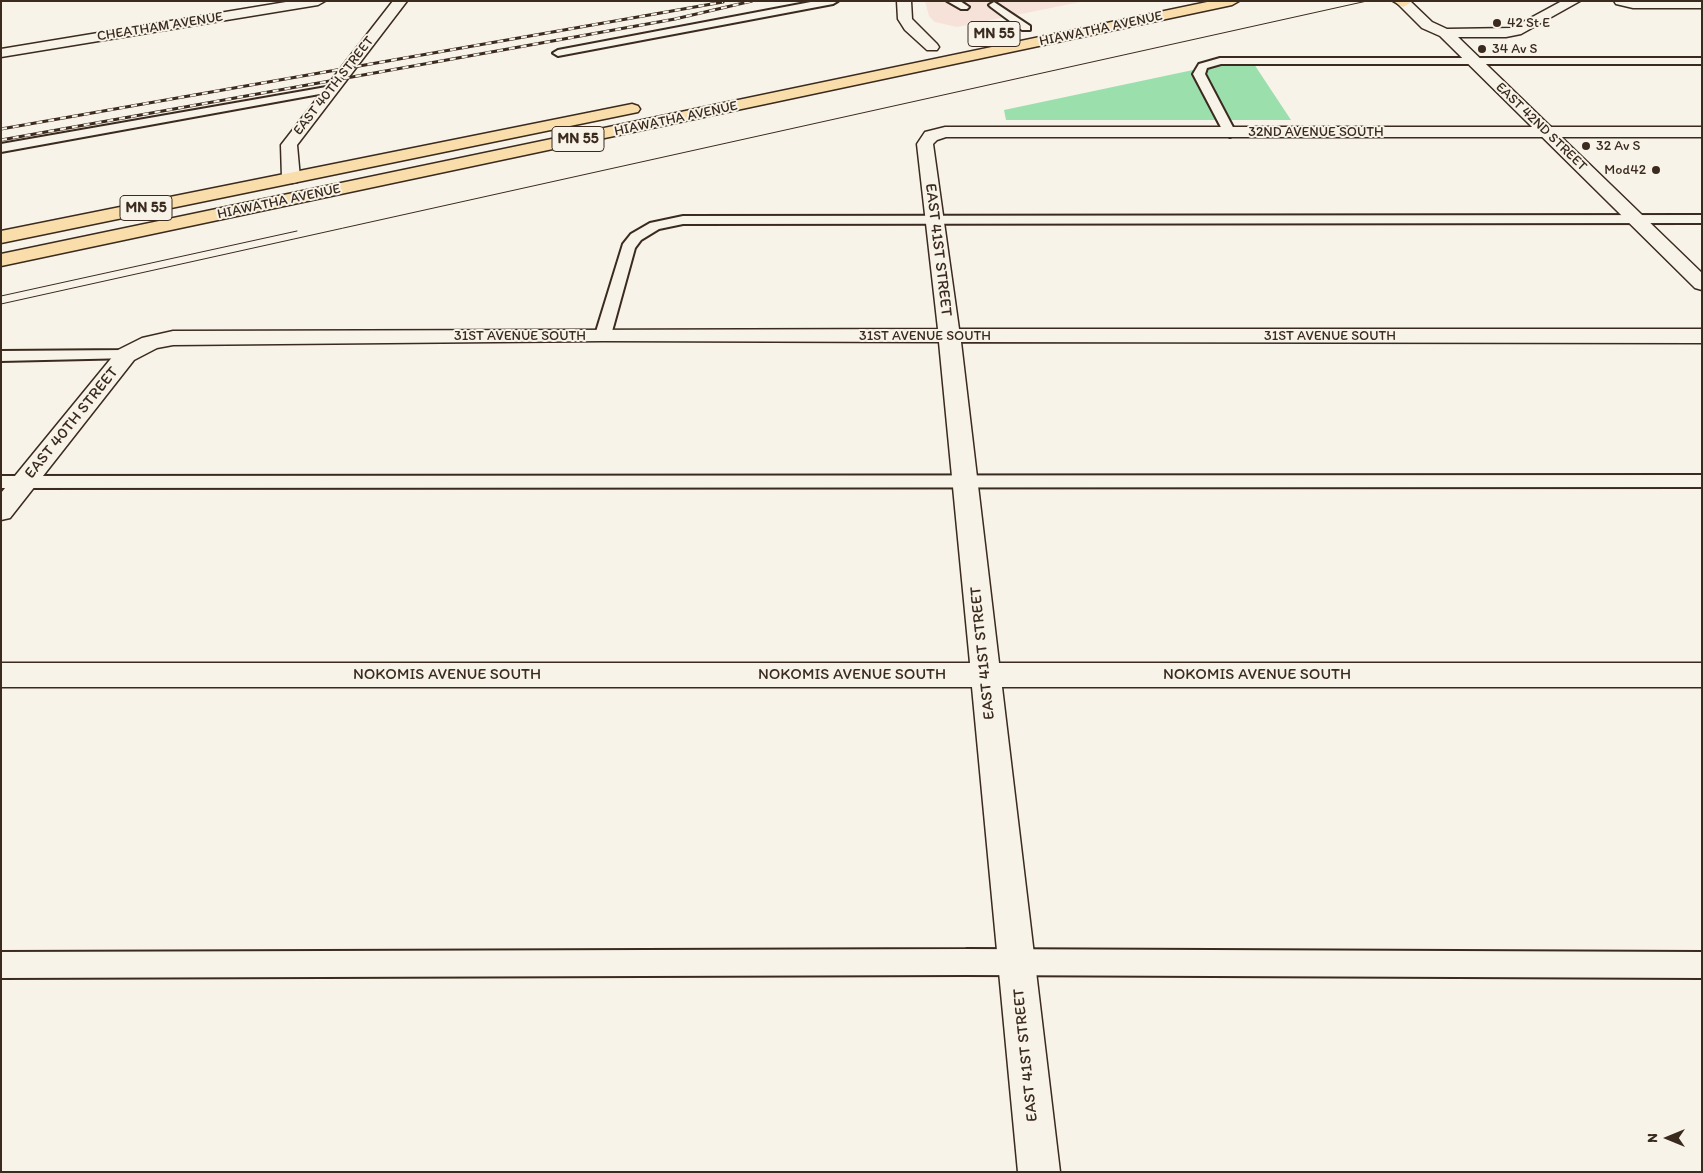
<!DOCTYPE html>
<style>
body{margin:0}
#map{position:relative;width:1703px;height:1173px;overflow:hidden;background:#f7f3e8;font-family:Itim,sans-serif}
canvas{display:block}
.frame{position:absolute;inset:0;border:2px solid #3b2a1e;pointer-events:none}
.north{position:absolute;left:1643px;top:1113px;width:50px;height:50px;-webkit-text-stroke:4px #f7f3e8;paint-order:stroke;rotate:270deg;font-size:14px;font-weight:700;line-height:20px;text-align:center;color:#3b2a1e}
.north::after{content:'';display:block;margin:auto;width:18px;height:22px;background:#3b2a1e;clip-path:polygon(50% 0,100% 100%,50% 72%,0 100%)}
</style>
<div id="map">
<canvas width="1703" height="1173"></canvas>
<div class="frame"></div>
<div class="north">N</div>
</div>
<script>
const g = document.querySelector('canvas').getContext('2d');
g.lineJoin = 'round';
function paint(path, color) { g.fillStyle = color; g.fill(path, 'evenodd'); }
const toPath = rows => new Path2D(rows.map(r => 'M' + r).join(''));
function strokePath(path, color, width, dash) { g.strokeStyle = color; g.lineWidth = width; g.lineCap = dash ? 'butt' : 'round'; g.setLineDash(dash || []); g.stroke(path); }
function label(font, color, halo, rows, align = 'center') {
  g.font = font + ' Itim,sans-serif'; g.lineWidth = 4; g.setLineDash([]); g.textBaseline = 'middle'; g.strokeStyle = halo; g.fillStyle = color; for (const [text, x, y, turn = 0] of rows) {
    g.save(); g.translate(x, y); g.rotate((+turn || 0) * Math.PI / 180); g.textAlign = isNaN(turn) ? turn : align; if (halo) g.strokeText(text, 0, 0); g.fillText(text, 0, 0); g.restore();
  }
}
const built = toPath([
 [925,1,1085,1,957,27,935,22,929,16]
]);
const green = toPath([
 [1221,64,1254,64,1291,120,1228,120,1204,76,1208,68],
 [1193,70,1193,76,1217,120,1006,120,1004,110]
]);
const lane = toPath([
 [816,1,838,1,833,4,558,56,553,53,558,50,816,1],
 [947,1,960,1,969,7,967,9,961,9,947,1],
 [994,2,1030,26,1030,30,1022,30,991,7,989,5,994,2],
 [1220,58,1702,58,1702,64,1221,64,1207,68,1205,74,1236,133,1230,137,1224,133,1193,74,1199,64,1220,58],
 [332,86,336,87,338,89,336,91,1,152,1,144,332,86],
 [1702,215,1702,223,683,224,659,229,641,240,635,248,611,335,609,338,603,340,597,338,595,335,623,244,631,234,650,223,683,216,1702,215],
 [126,350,132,352,134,355,132,358,1,361,1,351,126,350],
 [1702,475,1702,487,1,488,1,476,1702,475],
 [966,949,1702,952,1702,978,966,975,1,978,1,952,966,949]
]);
const street = toPath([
 [292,1,325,1,318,5,1,57,1,49,292,1],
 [393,1,407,1,297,145,300,178,297,182,291,183,285,182,282,178,281,145,393,1],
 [897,1,911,1,912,19,937,44,939,47,937,50,927,50,905,30,898,19,897,1],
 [1614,1,1702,1,1702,8,1633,8,1616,4,1614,1],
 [945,127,1702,127,1702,137,946,137,937,140,933,144,959,329,1702,329,1702,343,961,342,999,663,1702,663,1702,687,1002,687,1060,1172,1018,1172,972,687,1,687,1,663,970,663,939,342,603,341,173,345,157,348,134,360,10,518,1,520,1,493,118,350,142,338,173,331,938,329,917,144,925,132,945,127]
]);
const secondary = toPath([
 [1395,1,1410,1,1432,22,1447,29,1512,28,1562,1,1580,1,1521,34,1506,37,1458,37,1702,273,1702,290,1695,288,1440,36,1422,28,1395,1]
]);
const highway = toPath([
 [1212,1,1239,1,1232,5,1,266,1,254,1212,1],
 [1393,1,1409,1,1410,3,1403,7,1393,1],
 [632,104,638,106,640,109,638,112,1,243,1,231,632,104]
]);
const tram = toPath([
 [1,296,297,231],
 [1,304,1367,1]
]);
const rail = toPath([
 [1,129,723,2],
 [1,140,675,19,752,1]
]);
const markers = [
 [1497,23,5,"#3b2a1e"],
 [1482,49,5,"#3b2a1e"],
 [1586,146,5,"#3b2a1e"],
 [1656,170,5,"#3b2a1e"]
];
const farPoinames = [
 ["42 St E",1507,23],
 ["34 Av S",1492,49],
 ["32 Av S",1596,146],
 ["Mod42",1646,170,"right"]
];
const farStreetnames = [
 ["CHEATHAM AVENUE",160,27,-9],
 ["HIAWATHA AVENUE",1101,29,-12],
 ["EAST 40TH STREET",334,86,-52],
 ["HIAWATHA AVENUE",676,119,-12],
 ["EAST 42ND STREET",1541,127,44],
 ["32ND AVENUE SOUTH",1316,132],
 ["HIAWATHA AVENUE",279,202,-12],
 ["31ST AVENUE SOUTH",520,336],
 ["31ST AVENUE SOUTH",925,336],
 ["31ST AVENUE SOUTH",1330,336]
];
const shields = [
 [994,34,52],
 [578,139,52],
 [146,208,52]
];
const shieldNames = [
 ["MN 55",994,34],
 ["MN 55",578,139],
 ["MN 55",146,208]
];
const streetNames = [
 ["EAST 41ST STREET",938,250,83],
 ["EAST 40TH STREET",72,423,-51],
 ["EAST 41ST STREET",983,653,-96],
 ["NOKOMIS AVENUE SOUTH",447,675],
 ["NOKOMIS AVENUE SOUTH",852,675],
 ["NOKOMIS AVENUE SOUTH",1257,675],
 ["EAST 41ST STREET",1026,1055,-96]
];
paint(built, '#f6e2d8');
paint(green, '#9be0ac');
strokePath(lane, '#3b2a1e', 4);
strokePath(street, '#3b2a1e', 3);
strokePath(secondary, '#3b2a1e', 3);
strokePath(highway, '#3b2a1e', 3);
paint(lane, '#f7f3e8');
paint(street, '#f7f3e8');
paint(secondary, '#f7f3e8');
paint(highway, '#f9deab');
strokePath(tram, '#3b2a1e', 1);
strokePath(rail, '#3b2a1e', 3);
strokePath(rail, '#f7f3e8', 2, [6]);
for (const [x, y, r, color] of markers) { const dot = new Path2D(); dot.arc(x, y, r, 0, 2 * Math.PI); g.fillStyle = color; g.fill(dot); strokePath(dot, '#f7f3e8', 2); }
label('14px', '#3b2a1e', '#f7f3e8', farPoinames, 'left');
label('14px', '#3b2a1e', '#f7f3e8', farStreetnames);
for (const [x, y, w] of shields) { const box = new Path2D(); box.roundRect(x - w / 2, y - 12.5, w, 25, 4); g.fillStyle = '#f7f3e8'; g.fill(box); strokePath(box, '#3b2a1e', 1); }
label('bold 15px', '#3b2a1e', null, shieldNames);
label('16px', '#3b2a1e', '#f7f3e8', streetNames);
</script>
